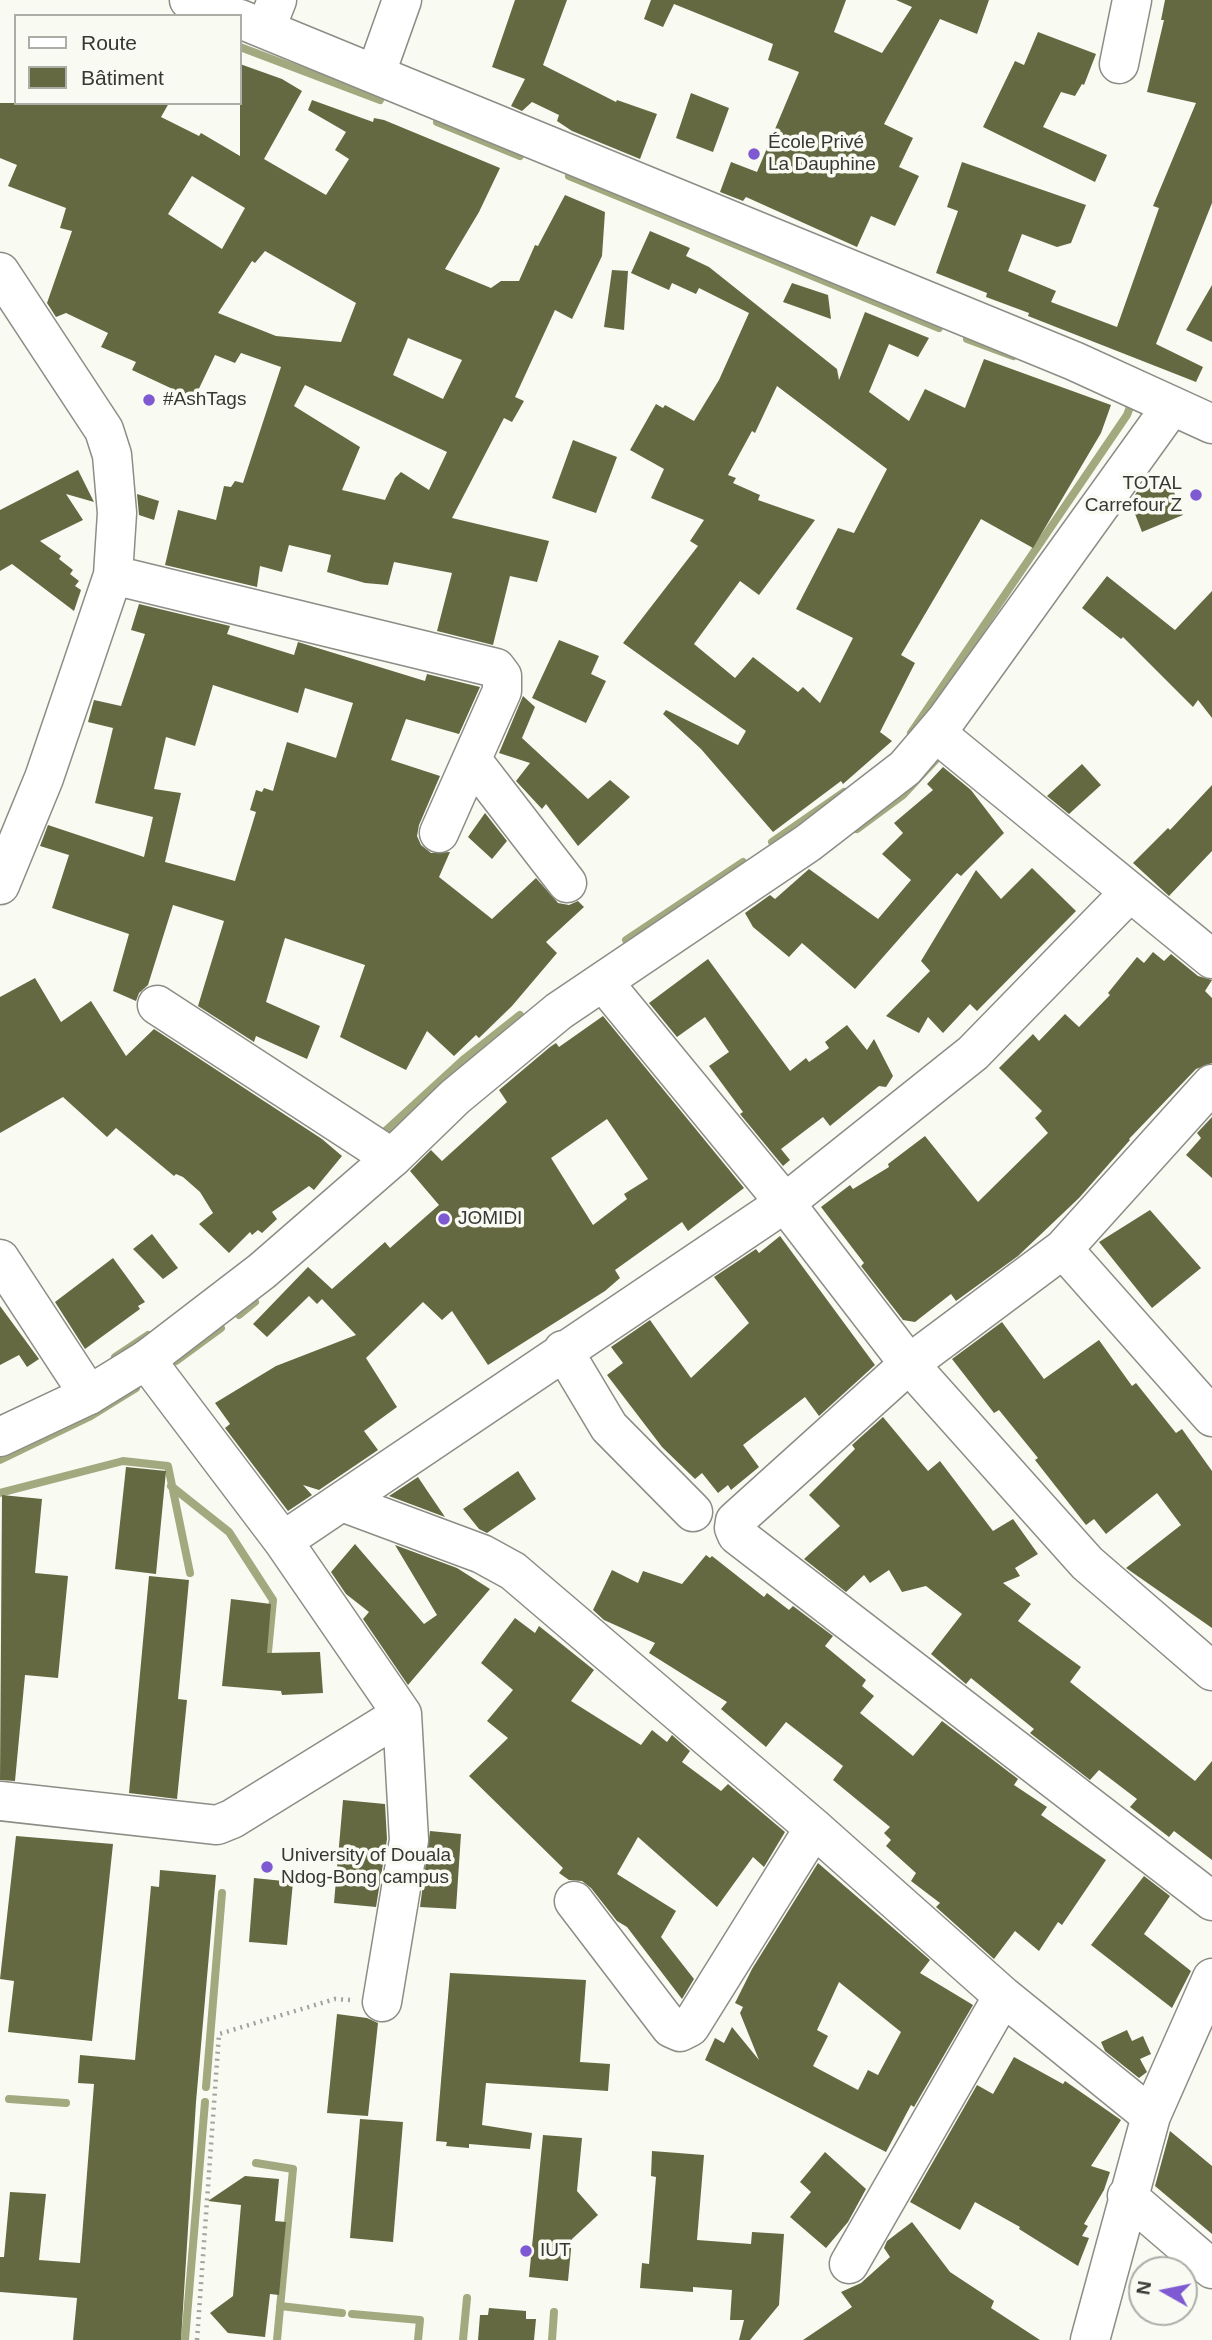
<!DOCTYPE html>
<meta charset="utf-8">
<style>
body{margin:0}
#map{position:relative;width:1212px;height:2340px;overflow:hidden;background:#f9fbf3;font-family:Arial,sans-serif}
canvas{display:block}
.legend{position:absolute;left:14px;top:14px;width:228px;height:91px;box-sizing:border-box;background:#f9fbf3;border:2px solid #abada7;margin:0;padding:9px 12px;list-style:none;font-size:21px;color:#373734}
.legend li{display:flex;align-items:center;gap:14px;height:35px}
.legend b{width:35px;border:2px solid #abada7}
.north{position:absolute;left:1128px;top:2256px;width:70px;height:70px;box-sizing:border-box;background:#f9fbf3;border:2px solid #abada7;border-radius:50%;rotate:279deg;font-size:19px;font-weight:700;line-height:28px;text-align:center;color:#373734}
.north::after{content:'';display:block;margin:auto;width:24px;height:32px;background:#7e59d2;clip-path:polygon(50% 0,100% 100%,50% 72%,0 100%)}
</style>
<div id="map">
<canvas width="1212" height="2340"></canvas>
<ul class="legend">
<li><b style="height:9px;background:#fff"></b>Route</li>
<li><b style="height:19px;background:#646942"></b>Bâtiment</li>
</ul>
<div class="north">N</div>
</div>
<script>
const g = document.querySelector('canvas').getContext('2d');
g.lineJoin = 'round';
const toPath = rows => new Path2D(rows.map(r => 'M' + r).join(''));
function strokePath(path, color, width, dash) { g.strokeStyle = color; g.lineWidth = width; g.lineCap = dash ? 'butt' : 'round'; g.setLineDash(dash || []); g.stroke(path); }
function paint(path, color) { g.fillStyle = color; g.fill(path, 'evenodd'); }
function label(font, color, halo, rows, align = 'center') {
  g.font = font + ' Arial,sans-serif'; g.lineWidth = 7; g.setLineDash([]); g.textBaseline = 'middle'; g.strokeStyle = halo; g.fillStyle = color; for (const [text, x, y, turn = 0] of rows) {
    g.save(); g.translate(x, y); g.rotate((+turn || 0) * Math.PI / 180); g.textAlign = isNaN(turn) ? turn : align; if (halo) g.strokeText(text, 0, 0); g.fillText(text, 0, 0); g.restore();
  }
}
const stream = toPath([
 [240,47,380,100],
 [437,122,520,156],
 [569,176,939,328],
 [967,339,1013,356],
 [911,733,1127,415,1130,407,1126,401],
 [857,829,903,795,941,754],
 [772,842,844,792],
 [626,940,743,862],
 [381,1135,463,1060,520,1015],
 [239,1315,255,1302],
 [115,1357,148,1335],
 [176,1361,221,1328],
 [0,1460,89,1417,136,1388],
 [171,1486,229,1532,273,1600,267,1662],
 [0,1493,123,1461,168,1466,190,1573],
 [206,2087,222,1893],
 [9,2099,66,2103],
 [256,2163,293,2169,277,2340],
 [280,2306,342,2313],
 [352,2314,420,2320,418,2340],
 [185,2340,205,2102],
 [463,2340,467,2298],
 [552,2340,554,2312]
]);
const building = toPath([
 [515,0,567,0,543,65,616,102,617,100,657,114,640,159,572,131,557,121,559,115,532,102,522,111,511,106,525,79,492,67],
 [651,0,846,0,834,32,882,53,912,7,896,0,989,0,977,34,940,19,884,124,913,138,899,167,919,176,895,226,871,216,857,247,746,197,743,201,720,192,731,162,757,172,799,72,768,60,773,44,674,4,663,27,644,19],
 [1165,0,1212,0,1212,203,1156,344,1203,367,1196,382,1028,316,1029,313,986,297,987,293,936,273,958,211,947,207,962,162,1086,205,1071,243,1057,247,1022,234,1008,271,1056,291,1051,302,1117,327,1159,208,1153,206,1196,103,1147,92,1164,20,1161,20],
 [1038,32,1096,54,1084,85,1082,84,1075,96,1061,92,1043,127,1107,155,1095,182,983,127,1015,61,1024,65],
 [240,64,282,79,302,91,264,159,326,195,349,159,335,150,346,132,308,110,312,100,373,122,374,118,384,120,500,168,479,212,445,269,491,288,501,281,519,281,535,245,538,246,565,195,605,212,602,256,572,319,555,310,515,397,524,401,512,422,504,418,452,518,549,541,537,582,510,576,493,645,437,631,452,573,394,562,388,585,365,583,327,572,331,555,289,545,282,572,260,566,257,587,165,565,178,510,216,520,224,486,231,487,235,481,243,483,281,367,241,353,235,363,215,355,194,399,132,370,136,362,101,347,108,333,66,313,56,317,47,303,72,231,60,228,66,208,8,186,17,165,0,158,0,103,169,103,161,117,199,136,201,133,240,156],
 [192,176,245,208,222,249,168,214],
 [265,251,356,303,341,342,276,336,218,313,252,261,255,263],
 [408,338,462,360,443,399,393,375],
 [305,385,447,452,429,490,401,472,395,478,385,500,342,490,360,447,294,406],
 [691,93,729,108,713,152,676,138],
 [650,231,690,248,686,256,709,267,837,369,839,380,865,312,929,338,918,357,889,344,869,392,909,421,925,389,965,408,984,359,1111,405,1101,433,1033,548,981,519,901,655,915,663,880,732,892,741,843,784,841,781,773,832,701,749,663,714,666,710,738,745,746,731,623,643,698,546,690,541,704,520,651,498,664,469,630,450,656,404,663,408,665,405,694,421,719,380,749,313,699,288,696,294,672,283,669,290,631,273],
 [777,386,887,469,854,533,838,528,796,609,853,638,820,703,803,687,798,692,753,657,735,678,694,644,740,581,759,595,815,520,758,500,760,495,733,483,736,478,728,475,752,431,755,433],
 [612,270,628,271,624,330,604,327],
 [792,283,828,295,831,319,783,302],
 [1212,285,1212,342,1186,330],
 [573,440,617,457,596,513,552,498],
 [78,470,94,502,66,494,83,520,40,541,61,556,59,559,73,570,70,574,79,581,75,586,81,590,74,611,12,564,0,571,0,510],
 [1168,477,1183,515,1142,532,1130,501,1140,488],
 [137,494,159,501,154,520,139,515],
 [1107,576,1175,630,1212,591,1212,718,1198,700,1193,707,1123,637,1121,639,1082,608],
 [139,604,230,626,227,634,294,655,298,642,425,681,427,674,480,687,459,734,406,719,391,760,440,776,419,825,417,836,421,845,431,853,450,852,439,877,492,919,536,878,558,903,569,905,578,901,584,907,546,942,557,953,512,1006,479,1038,476,1035,454,1056,427,1031,406,1070,340,1037,365,965,285,938,266,1002,320,1026,307,1059,256,1036,254,1042,198,1006,224,921,173,905,148,985,139,993,136,1001,113,991,129,934,52,908,69,855,40,846,48,825,144,857,153,817,95,803,113,728,88,722,94,700,121,706,145,634,131,630],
 [213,685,298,713,305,688,353,703,336,758,287,742,273,791,264,788,262,792,256,790,250,810,256,812,235,881,165,862,181,793,154,789,166,737,195,746],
 [559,640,599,656,591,674,606,681,586,723,532,698],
 [523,696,535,707,522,738,588,799,610,780,630,797,578,846,546,804,542,809,516,781,530,763,499,753],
 [1082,764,1101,785,1069,814,1047,796],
 [943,767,971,790,1004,833,961,876,957,873,855,989,802,943,789,957,753,927,745,913,770,895,775,899,809,869,878,919,911,880,882,854,903,833,894,823,933,790,927,784],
 [1212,785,1212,851,1169,896,1133,863,1168,828,1170,830],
 [485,813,507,841,492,859,468,837],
 [1032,868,1076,911,977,1011,970,1004,943,1033,928,1017,919,1033,886,1016,930,971,921,961,976,870,1001,899],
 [1153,952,1164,961,1171,954,1198,976,1212,980,1205,991,1212,998,1212,1063,1196,1069,1129,1139,1130,1140,1079,1198,1018,1256,956,1301,951,1294,915,1322,903,1320,861,1266,864,1263,821,1207,850,1185,853,1189,889,1167,888,1164,925,1136,978,1202,1048,1133,1035,1118,1042,1111,999,1068,1033,1034,1039,1041,1065,1014,1079,1027,1110,995,1108,993,1137,957,1144,963],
 [708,959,790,1071,806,1058,809,1062,829,1048,825,1042,847,1025,867,1050,874,1039,893,1076,886,1087,879,1086,830,1126,823,1117,781,1149,790,1160,783,1166,740,1114,743,1112,709,1066,729,1052,705,1017,677,1037,649,1003],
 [35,978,61,1022,91,1001,126,1056,154,1029,322,1139,342,1156,314,1190,309,1186,272,1212,277,1219,262,1233,258,1230,252,1235,250,1232,229,1253,199,1224,213,1213,200,1192,183,1177,176,1174,174,1176,116,1128,107,1137,63,1097,0,1133,0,997],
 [603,1016,744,1188,688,1231,682,1222,615,1270,620,1278,605,1291,488,1365,452,1311,442,1320,423,1302,366,1358,397,1407,364,1431,378,1450,319,1490,303,1485,312,1495,288,1511,225,1428,230,1424,215,1403,276,1366,356,1335,322,1299,317,1304,309,1296,267,1337,253,1324,308,1267,332,1289,385,1242,390,1248,439,1205,410,1171,431,1150,442,1161,507,1102,499,1090,550,1047,556,1043,559,1047],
 [607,1119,648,1179,624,1194,627,1199,593,1225,551,1158],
 [1212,1117,1212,1178,1186,1155,1201,1138,1197,1133],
 [1150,1210,1201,1268,1152,1308,1099,1242],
 [152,1234,178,1268,163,1279,133,1249],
 [780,1236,875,1365,819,1416,805,1397,743,1445,759,1467,731,1490,728,1485,718,1493,702,1473,695,1479,662,1447,607,1375,623,1363,611,1347,650,1320,691,1378,749,1323,714,1277,756,1249,759,1253],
 [113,1258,145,1302,138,1306,140,1309,85,1349,55,1302],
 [0,1306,39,1359,27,1367,19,1355,0,1365],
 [1002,1322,1044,1379,1099,1340,1132,1386,1136,1383,1176,1433,1182,1429,1212,1471,1212,1628,1126,1568,1181,1525,1157,1493,1106,1534,1094,1519,1086,1525,1035,1460,1038,1458,999,1410,994,1413,952,1359],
 [883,1417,928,1471,940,1461,993,1531,1013,1519,1038,1554,1015,1568,1020,1576,1003,1583,1031,1604,1018,1621,1081,1667,1070,1682,1195,1781,1212,1761,1212,1860,1174,1831,1169,1837,1130,1807,1137,1799,1099,1770,1090,1780,1030,1733,1034,1729,971,1678,966,1684,931,1654,962,1614,926,1586,902,1592,889,1570,870,1583,864,1575,846,1592,804,1559,840,1526,809,1495,855,1449,852,1445],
 [126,1467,166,1471,156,1574,115,1569],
 [518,1471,536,1499,487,1533,479,1529,463,1509],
 [418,1477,428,1492,445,1517,389,1496],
 [2,1495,42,1499,35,1573,68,1576,58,1678,25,1675,15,1781,0,1780],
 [355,1544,424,1624,437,1615,395,1545,457,1568,490,1589,408,1685,363,1619,369,1612,346,1594,331,1572],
 [706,1555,710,1558,712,1556,764,1597,767,1593,789,1610,793,1606,833,1636,825,1646,866,1680,862,1686,874,1696,860,1713,913,1756,942,1721,1018,1779,1014,1785,1047,1807,1041,1815,1106,1860,1062,1925,1058,1922,1039,1951,1015,1931,994,1959,936,1907,940,1903,911,1881,916,1873,886,1846,891,1840,884,1833,890,1827,833,1780,843,1766,786,1722,766,1747,721,1709,727,1702,649,1653,655,1643,604,1620,593,1610,612,1570,638,1583,643,1571,682,1584],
 [149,1576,189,1580,178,1699,187,1700,177,1799,129,1793],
 [231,1599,271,1604,267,1653,320,1652,323,1693,282,1695,281,1691,222,1686],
 [515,1618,535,1633,539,1626,594,1670,571,1701,641,1745,652,1730,667,1742,672,1735,690,1751,682,1762,721,1791,728,1784,785,1832,764,1867,753,1857,717,1907,638,1837,617,1874,676,1911,661,1937,694,1979,682,1999,627,1927,617,1921,591,1888,582,1881,569,1880,559,1873,563,1868,469,1776,508,1738,487,1721,513,1690,481,1663],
 [343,1800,385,1804,387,1839,376,1907,334,1903],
 [430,1831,461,1834,456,1909,420,1907],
 [16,1836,113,1844,92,2041,8,2032,14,1981,0,1979],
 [818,1863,930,1960,920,1973,973,2005,914,2107,911,2105,886,2152,705,2060,715,2038,724,2043,732,2027,759,2060,740,2013,743,2007,735,2003,752,1969],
 [839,1982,901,2032,878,2075,868,2070,858,2090,813,2066,828,2036,817,2030],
 [160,1870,216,1875,196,2102,181,2340,73,2340,77,2298,0,2292,0,2257,4,2257,10,2192,46,2194,39,2260,80,2263,94,2084,78,2083,80,2055,135,2060,151,1886,159,1887],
 [1144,1876,1170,1896,1144,1934,1191,1971,1172,2008,1091,1945],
 [254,1878,293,1882,287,1945,249,1942],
 [450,1973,586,1980,580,2062,610,2064,608,2091,486,2083,482,2125,532,2133,530,2149,469,2144,469,2148,446,2146,447,2142,436,2141],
 [337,2014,367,2018,378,2023,368,2116,327,2113],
 [1127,2030,1132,2041,1143,2036,1151,2054,1140,2059,1147,2072,1139,2078,1105,2051,1101,2042],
 [1014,2057,1063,2084,1065,2081,1121,2120,1091,2166,1110,2172,1104,2190,1084,2224,1088,2226,1082,2236,1089,2238,1078,2266,1019,2229,1020,2227,975,2202,960,2230,910,2202,977,2085,993,2094],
 [360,2119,403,2122,393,2242,350,2238],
 [1170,2131,1212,2166,1212,2234,1155,2186],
 [543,2135,582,2138,577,2191,598,2215,572,2239,568,2281,529,2277],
 [652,2151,704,2155,697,2240,751,2244,752,2232,784,2234,779,2305,750,2340,739,2340,744,2320,730,2320,732,2290,693,2287,693,2292,640,2288,642,2263,649,2264,656,2177,651,2176],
 [825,2152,866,2189,848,2222,826,2248,790,2217,811,2192,800,2182],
 [245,2176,279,2179,275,2221,286,2222,279,2295,270,2294,265,2337,228,2333,210,2313,233,2296,241,2205,208,2201],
 [912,2222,950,2272,994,2301,991,2308,1040,2340,803,2340,852,2307,841,2292,861,2283,890,2257,884,2248,887,2241],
 [489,2308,526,2311,526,2319,536,2319,534,2340,478,2340,480,2315,488,2315]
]);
const path = toPath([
 [197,2340,219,2034,335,1999,350,2000]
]);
const minor = toPath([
 [266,28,277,0],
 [1119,64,1132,0],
 [376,73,402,0],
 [0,272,104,430,112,455,117,513,113,575,44,778,0,885],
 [113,575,496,668,502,676,502,691,439,833],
 [936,733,1212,959],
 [472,760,567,883],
 [604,983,785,1203,909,1364,1087,1563,1212,1671],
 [157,1005,392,1158],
 [1212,1084,1063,1249,909,1364,735,1521,734,1528,737,1535,1212,1901],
 [1063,1249,1212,1417],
 [0,1259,89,1395],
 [563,1350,609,1427,693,1512],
 [146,1360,283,1541,402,1714,409,1840,382,2002],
 [342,1502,482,1554,513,1571,814,1828,1003,1996,1151,2116],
 [283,1541,785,1203,973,1053,1130,892],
 [0,1801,217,1825,232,1819,402,1714],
 [574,1901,671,2028,680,2032,690,2027,814,1828],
 [1127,2196,1212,2269],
 [849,2264,1003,1996],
 [1090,2340,1151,2116,1212,1978]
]);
const major = toPath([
 [189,0,232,16],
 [240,19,1074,361,1212,424],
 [0,1437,89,1395,146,1360,262,1271,392,1158,455,1097,559,1011,808,843,905,768,946,720,1171,407]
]);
const markers = [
 [754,154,7,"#7e59d2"],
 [149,400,7,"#7e59d2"],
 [1196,495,7,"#7e59d2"],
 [444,1219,7,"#7e59d2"],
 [267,1867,7,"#7e59d2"],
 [526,2251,7,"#7e59d2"]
];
const poiNames = [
 ["École Privé",768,143],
 ["La Dauphine",768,165],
 ["#AshTags",163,400],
 ["TOTAL",1182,484,"right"],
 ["Carrefour Z",1182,506,"right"],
 ["JOMIDI",458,1219],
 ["University of Douala",281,1856],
 ["Ndog-Bong campus",281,1878],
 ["IUT",540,2251]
];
strokePath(stream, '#a3a97f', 8);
paint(building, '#646942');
strokePath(minor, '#8c8d86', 41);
strokePath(major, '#8c8d86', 41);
strokePath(path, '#a2a39d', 4.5, [2, 5]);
strokePath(minor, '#fff', 38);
strokePath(major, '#fff', 38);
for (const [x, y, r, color] of markers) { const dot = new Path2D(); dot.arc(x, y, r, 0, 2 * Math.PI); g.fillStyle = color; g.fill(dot); strokePath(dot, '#f9fbf3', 2.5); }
label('19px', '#373734', '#f9fbf3', poiNames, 'left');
</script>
